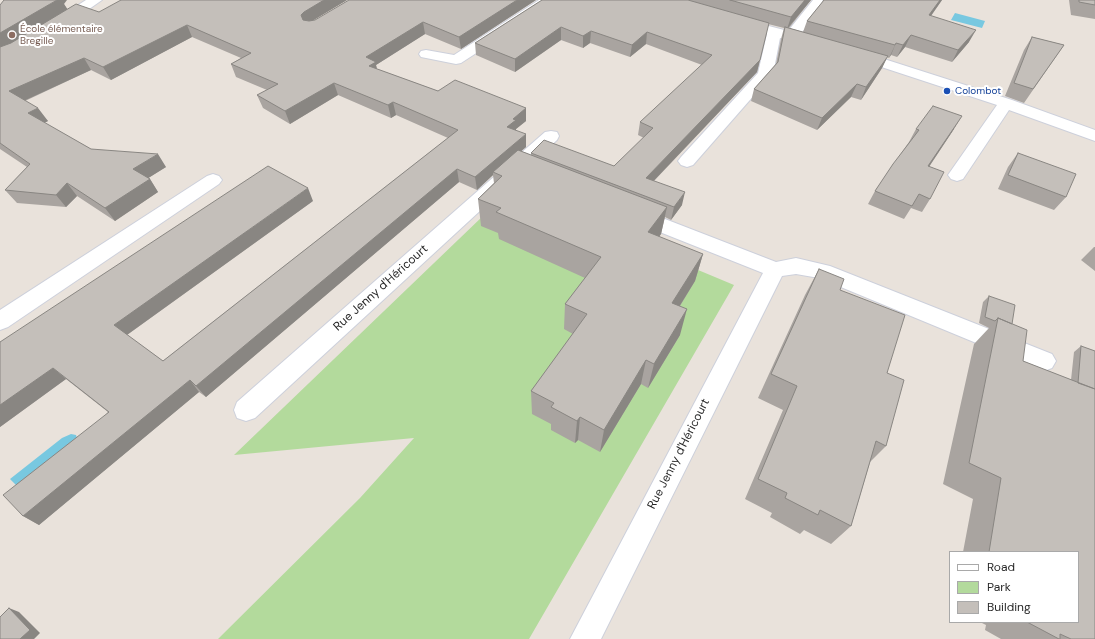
<!DOCTYPE html>
<meta charset="utf-8">
<style>
body{margin:0}
#map{position:relative;width:1095px;height:639px;overflow:hidden;background:#e9e2db;font-family:"DM Sans",sans-serif}
canvas{display:block}
.legend{position:absolute;left:949px;top:551px;width:130px;height:72px;box-sizing:border-box;background:#fff;border:1px solid #a9a9a9;margin:0;padding:5px 7px;list-style:none;font-size:12px;color:#282828}
.legend li{display:flex;align-items:center;gap:8px;height:20px}
.legend b{width:20px;border:1px solid #a9a9a9}
</style>
<div id="map">
<canvas width="1095" height="639"></canvas>
<ul class="legend">
<li><b style="height:5px;background:#fff"></b>Road</li>
<li><b style="height:11px;background:#b3da9c"></b>Park</li>
<li><b style="height:11px;background:#c4bfba"></b>Building</li>
</ul>
</div>
<script>
const g = document.querySelector('canvas').getContext('2d');
g.lineJoin = 'round';
function paint(path, color) { g.fillStyle = color; g.fill(path, 'evenodd'); }
const toPath = rows => new Path2D(rows.map(r => 'M' + r).join(''));
function strokePath(path, color, width, dash) { g.strokeStyle = color; g.lineWidth = width; g.lineCap = dash ? 'butt' : 'round'; g.setLineDash(dash || []); g.stroke(path); }
function label(font, color, halo, rows, align = 'center') {
  g.font = font + ' "DM Sans",sans-serif'; g.lineWidth = 4; g.setLineDash([]); g.textBaseline = 'middle'; g.strokeStyle = halo; g.fillStyle = color; for (const [text, x, y, turn = 0] of rows) {
    g.save(); g.translate(x, y); g.rotate((+turn || 0) * Math.PI / 180); g.textAlign = isNaN(turn) ? turn : align; if (halo) g.strokeText(text, 0, 0); g.fillText(text, 0, 0); g.restore();
  }
}
const green = toPath([
 [509,191,734,285,529,639,218,639,360,498,414,438,234,455]
]);
const water = toPath([
 [955,13,985,21,982,28,951,20],
 [71,434,76,435,77,438,21,490,10,479,62,438]
]);
const minor = toPath([
 [86,0,102,0,65,26,60,27,55,26,53,23,55,20,86,0],
 [539,0,555,0,553,3,461,63,456,64,421,57,419,54,421,51,426,50,454,55,539,0],
 [813,0,822,0,825,3,800,35,816,39,818,42,816,45,811,46,780,38,773,74,770,77,693,165,687,167,681,165,678,161,681,157,758,73,767,34,733,25,731,22,733,19,738,18,788,31,813,0],
 [856,50,1012,100,1095,130,1095,141,1009,110,963,179,957,181,951,179,948,175,997,105,851,57,849,54,851,51,856,50],
 [551,131,557,132,559,136,557,140,255,418,246,421,237,418,234,410,237,402,545,132,551,131],
 [213,174,219,176,222,180,219,184,8,327,0,330,0,310,207,176,213,174],
 [634,207,776,262,796,258,830,266,1052,354,1056,361,1052,368,1044,371,819,278,796,274,782,276,601,639,570,639,763,273,627,219,624,214,627,209,634,207]
]);
const wall = toPath([
 [347,0,312,21,536,0,461,49,425,34,376,65,377,69,438,91,526,108,526,121,516,129,516,130,526,147,521,151,531,155,531,153,614,166,644,138,638,135,640,122,702,65,646,44,630,57,590,43,583,48,561,40,515,72,476,55,475,43,542,0,811,0,789,28,803,32,807,21,824,0,942,0,931,16,969,42,952,62,905,47,897,57,891,55,889,58,887,57,882,68,861,100,851,97,817,130,751,101,754,89,776,64,781,39,784,28,768,24,760,60,757,72,654,181,682,205,671,220,665,217,661,234,659,237,703,254,695,281,680,306,680,335,648,388,641,384,600,452,578,440,575,443,551,430,551,424,532,414,531,391,573,334,564,329,565,304,585,278,499,239,498,233,481,226,478,199,494,183,493,175,477,190,459,182,206,397,199,392,39,525,23,516,108,412,66,379,0,427,0,342,313,201,127,335,163,361,448,138,396,115,391,118,338,95,290,124,263,108,257,95,267,90,236,77,231,64,241,58,192,37,111,80,91,70,25,101,48,121,44,123,91,149,166,167,148,178,150,179,158,192,115,221,77,196,66,207,17,203,5,190,27,167,0,149,0,5,64,4,67,9,99,12],
 [1069,0,1095,0,1095,19,1071,15],
 [1032,37,1064,45,1024,103,1005,96,1024,50],
 [916,129,954,129,929,167,930,199,922,212,911,208,904,219,868,204,875,191,909,142],
 [1018,153,1066,197,1054,210,998,189,1008,167],
 [1094,247,1095,247,1095,271,1081,260],
 [819,269,840,290,887,373,886,446,870,462,851,526,831,544,804,530,800,534,770,517,772,513,745,499,783,410,758,398,805,295],
 [989,296,1012,324,1023,361,1071,380,1074,352,1081,346,1095,639,1001,639,985,630,986,625,980,622,1078,622,1078,552,963,552,973,499,943,484,974,344,989,328,979,323,983,302]
]);
const shadedWall = toPath([
 [57,0,67,0,64,4,68,10,0,50,0,33],
 [324,0,347,0,307,24,305,27,301,15,304,12],
 [517,0,536,0,461,49,459,37],
 [805,0,811,0,787,29,791,17],
 [940,0,942,0,923,27,929,15],
 [423,22,425,34,376,65,378,74,372,78,366,57],
 [187,25,192,37,111,80,103,67],
 [561,27,561,40,515,72,515,59],
 [976,30,969,42,952,62,958,50],
 [591,31,590,43,583,48,583,36],
 [647,32,646,44,630,57,632,45],
 [911,35,905,47,897,57,903,45],
 [896,43,891,55,889,58,895,45],
 [888,56,882,68,861,100,866,87],
 [84,58,91,70,19,103,9,91],
 [760,60,757,72,644,191,646,178],
 [334,83,338,95,290,124,285,111],
 [857,84,851,97,817,130,822,118],
 [393,102,396,115,391,118,388,105],
 [38,108,48,121,38,126,28,113],
 [526,108,526,121,516,129,516,133,507,127,513,119],
 [962,116,954,129,920,180,928,166],
 [526,134,526,147,496,173,493,172,493,175,477,190,475,177],
 [158,154,166,167,142,182,133,169],
 [457,169,459,182,206,397,196,386],
 [150,179,158,192,115,221,105,208],
 [67,183,77,196,66,207,56,195],
 [308,188,313,201,124,337,114,325],
 [685,192,682,205,671,220,674,207],
 [667,207,661,234,643,259,648,232],
 [703,254,695,281,666,328,672,303],
 [687,309,680,335,648,388,654,364],
 [646,360,641,384,600,452,604,430],
 [53,368,66,379,0,427,0,405],
 [190,380,199,392,39,525,23,516],
 [580,417,578,440,575,443,577,421],
 [9,608,19,612,40,633,34,639,20,639]
]);
const building = toPath([
 [4,0,57,0,0,33,0,5,4,0],
 [121,0,324,0,304,12,301,15,303,20,309,21,315,20,349,0,517,0,459,37,423,22,366,57,376,62,369,66,438,91,455,80,526,108,513,119,516,120,507,127,526,134,475,177,457,169,196,386,190,380,23,516,3,495,109,412,53,368,0,405,0,342,268,166,308,188,114,325,163,361,458,130,393,102,388,105,334,83,285,111,257,95,278,84,231,64,251,53,187,25,103,67,84,58,9,91,38,108,28,113,91,149,158,154,133,169,150,179,105,208,67,183,56,195,5,190,30,164,0,143,0,47,11,43,76,4,99,12,121,0],
 [542,0,688,0,769,23,760,60,646,178,685,192,674,207,531,153,544,140,614,166,653,128,640,122,712,55,647,32,632,45,591,31,583,36,561,27,515,59,475,43,542,0],
 [730,0,805,0,791,17,730,0],
 [824,0,940,0,929,15,976,30,958,50,911,35,903,45,896,43,895,45,807,21,824,0],
 [1079,0,1095,0,1095,5,1079,2,1079,0],
 [785,27,888,56,866,87,857,84,822,118,754,89,778,62,785,27],
 [1032,37,1064,45,1033,89,1014,83,1032,37],
 [933,106,962,116,928,166,944,172,930,199,919,194,912,206,875,191,893,164,919,130,916,129,933,106],
 [518,150,667,207,648,232,703,254,672,303,687,309,654,364,646,360,604,430,580,417,577,421,551,407,554,403,531,391,587,314,565,304,601,257,496,212,501,208,478,199,502,176,493,172,518,150],
 [1018,153,1076,174,1066,197,1008,175,1018,153],
 [819,269,844,279,840,290,905,315,887,373,904,380,886,446,876,441,851,526,820,510,818,515,785,498,787,493,758,479,797,386,771,374,819,269],
 [989,296,1015,305,1012,324,998,318,995,321,985,317,989,296],
 [998,318,1027,330,1023,361,1095,389,1095,639,1071,639,1060,634,1060,639,1059,639,1027,622,1078,622,1078,552,989,552,1001,478,969,463,998,318],
 [1081,346,1095,351,1095,389,1078,383,1081,346],
 [9,608,30,630,20,639,0,639,0,617,9,608]
]);
const markers = [
 [12,35,4,"#8d6e63"],
 [947,91,4,"#1a4fb4"]
];
const farEducationnames = [
 ["École élémentaire",20,29],
 ["Bregille",20,41]
];
const farTransitnames = [
 ["Colombot",955,91]
];
const streetNames = [
 ["Rue Jenny d'Héricourt",381,288,-42],
 ["Rue Jenny d'Héricourt",679,454,-63]
];
paint(green, '#b3da9c');
paint(water, '#78c8e0');
strokePath(minor, '#cdd0db', 2);
paint(minor, '#fff');
paint(wall, '#a9a4a0');
paint(shadedWall, '#898682');
paint(building, '#c4bfba');
strokePath(building, '#898682', 1);
for (const [x, y, r, color] of markers) { const dot = new Path2D(); dot.arc(x, y, r, 0, 2 * Math.PI); g.fillStyle = color; g.fill(dot); strokePath(dot, '#fff', 1.5); }
label('10px', '#785e54', '#fff', farEducationnames, 'left');
label('10px', '#164399', '#fff', farTransitnames, 'left');
label('12px', '#282828', '#fff', streetNames);
</script>
